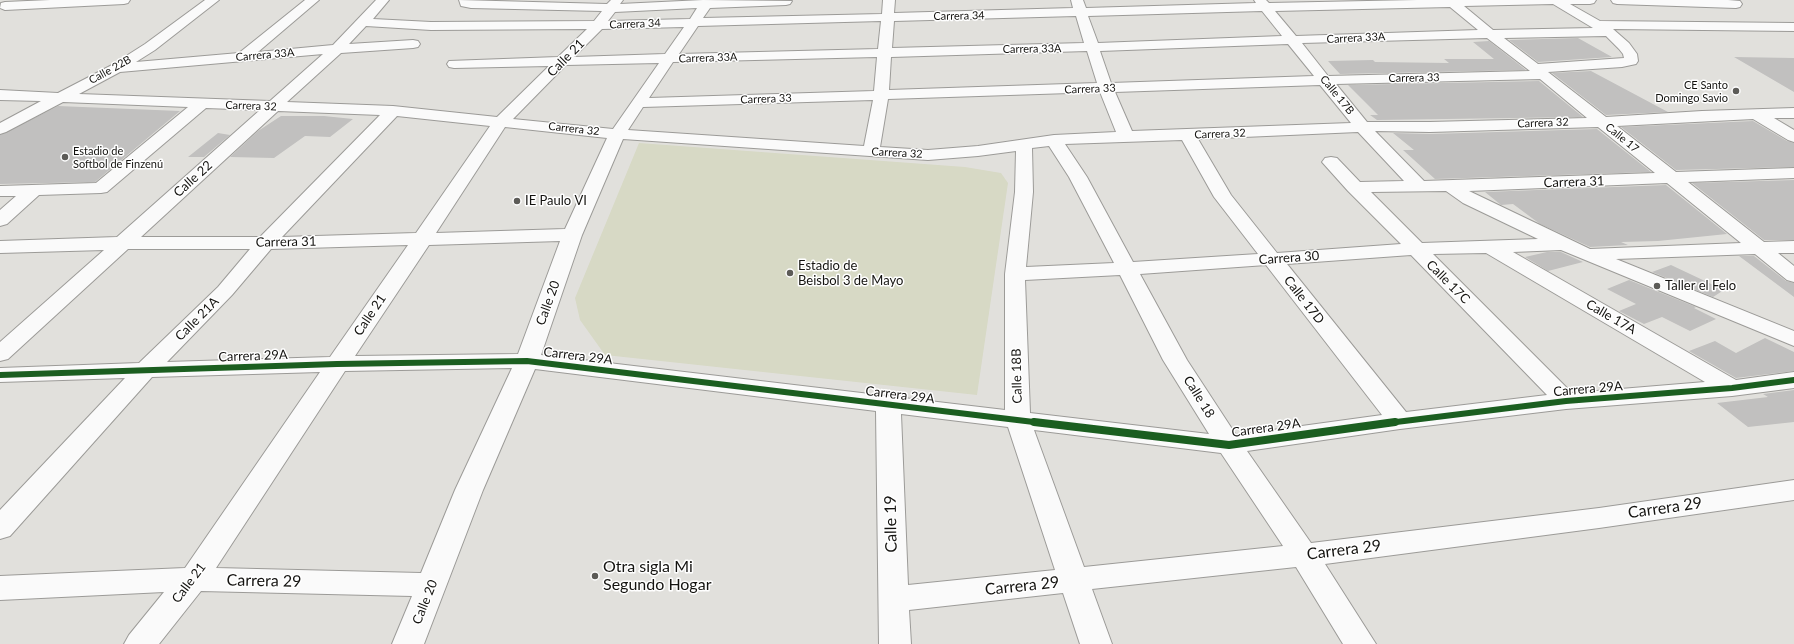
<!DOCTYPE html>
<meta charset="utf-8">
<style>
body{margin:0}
canvas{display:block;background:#e1e0dc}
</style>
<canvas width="1794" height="644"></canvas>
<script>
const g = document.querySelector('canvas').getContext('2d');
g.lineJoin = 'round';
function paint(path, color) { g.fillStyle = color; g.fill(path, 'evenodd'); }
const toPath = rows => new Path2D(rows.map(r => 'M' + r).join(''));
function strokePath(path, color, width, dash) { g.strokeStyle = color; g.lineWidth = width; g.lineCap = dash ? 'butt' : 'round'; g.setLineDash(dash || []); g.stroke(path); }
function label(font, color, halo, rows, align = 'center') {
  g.font = font + ' Lato,sans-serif'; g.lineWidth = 3; g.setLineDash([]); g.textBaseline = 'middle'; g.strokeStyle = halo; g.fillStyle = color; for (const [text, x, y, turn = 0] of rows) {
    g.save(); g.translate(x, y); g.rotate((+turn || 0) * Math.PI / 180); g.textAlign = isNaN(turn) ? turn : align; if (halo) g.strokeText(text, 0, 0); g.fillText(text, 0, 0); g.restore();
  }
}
const green = toPath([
 [639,143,965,167,1001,173,1008,183,977,395,605,355,580,320,575,298]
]);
const building = toPath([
 [1578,38,1612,57,1538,62,1509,40],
 [1489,41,1526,70,1340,74,1328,61,1373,60,1375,62,1449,63,1444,59,1494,59,1473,42],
 [1734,57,1794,58,1794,92],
 [1591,71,1668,112,1606,115,1552,73],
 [1539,81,1583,117,1377,120,1370,115,1378,115,1348,85],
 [58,106,180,111,95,182,0,184,0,135],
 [281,116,324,116,353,119,330,137,305,136,274,158,230,157,258,131],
 [1753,121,1787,141,1794,143,1794,167,1676,170,1621,127],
 [1597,129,1651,172,1435,179,1403,150,1414,150,1393,133,1430,134],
 [218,133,230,135,204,157,188,157],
 [1794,180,1794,240,1764,240,1692,183],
 [1666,185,1727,234,1658,241,1621,242,1628,245,1590,247,1540,224,1513,204,1501,205,1485,192],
 [1547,252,1561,252,1583,262,1548,271,1525,257],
 [1739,256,1754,256,1786,281,1794,283,1794,297],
 [1671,265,1724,290,1713,297,1652,272],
 [1629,280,1696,307,1694,308,1716,319,1690,331,1662,317,1644,324,1619,311,1636,304,1607,289],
 [1765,338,1794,352,1794,371,1736,378,1689,351,1715,341,1736,353],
 [1794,390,1794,422,1748,427,1717,403,1768,397,1763,394]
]);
const minor = toPath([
 [50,0,130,0,128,3,124,4,5,10,0,8,1,3,5,2,50,0],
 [205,0,219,0,155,50,136,62,239,53,305,0,319,0,258,52,333,45,376,0,389,0,373,19,431,22,594,21,602,11,471,8,461,6,459,0,607,4,611,0,623,0,620,4,703,0,792,1,790,4,786,5,710,8,703,18,882,14,883,0,895,0,894,13,1073,8,1071,0,1083,0,1086,8,1256,3,1254,0,1266,0,1269,3,1417,0,1596,0,1594,3,1590,4,1570,4,1600,21,1794,23,1794,31,1613,29,1629,43,1637,54,1638,61,1636,64,1622,67,1548,72,1606,117,1702,111,1794,108,1794,118,1774,118,1794,130,1794,142,1788,140,1753,119,1617,126,1676,172,1794,168,1794,178,1688,182,1764,242,1794,241,1794,253,1778,253,1794,266,1794,282,1787,280,1755,254,1616,259,1794,331,1794,346,1561,250,1513,252,1736,380,1794,372,1794,388,1732,396,1566,409,1400,429,1247,451,1311,543,1599,508,1794,480,1794,500,1599,528,1325,564,1376,644,1343,644,1296,567,1092,589,1112,644,1080,644,1063,593,909,610,911,644,879,644,876,411,535,369,483,490,424,644,392,644,412,596,201,591,159,644,124,644,129,635,164,592,0,600,0,576,185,568,320,372,152,377,10,536,0,539,0,510,125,378,0,382,0,368,139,363,218,287,250,249,128,249,8,359,0,361,0,342,104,250,0,253,0,241,117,237,260,110,206,108,107,192,101,193,39,195,7,224,0,226,0,210,16,196,0,196,0,186,96,183,188,107,63,102,6,132,0,134,0,123,41,101,0,100,0,90,58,93,112,65,145,44,205,0],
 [1553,4,1593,28,1493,30,1464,6,1553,4],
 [1450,7,1478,30,1296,36,1275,11,1450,7],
 [697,8,690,19,608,21,615,12,697,8],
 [1262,11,1282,36,1098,43,1088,16,1262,11],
 [1076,16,1084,43,892,48,894,21,1076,16],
 [881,21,878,49,679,54,698,26,881,21],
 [366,26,431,30,587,29,558,57,449,61,447,64,449,67,454,68,549,66,497,117,393,106,287,102,341,53,413,48,418,47,420,44,418,41,413,40,349,44,366,26],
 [684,27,665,54,574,57,602,29,684,27],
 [1606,36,1619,49,1623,54,1624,58,1538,64,1504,38,1606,36],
 [1487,38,1530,71,1328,76,1302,43,1487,38],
 [1288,44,1314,76,1111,83,1100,51,1288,44],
 [1087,51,1097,83,889,90,891,57,1087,51],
 [323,54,270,101,79,94,120,72,323,54],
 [877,57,874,91,649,98,673,62,877,57],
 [659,63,613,129,513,119,566,65,659,63],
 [1540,79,1587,118,1430,122,1367,122,1336,84,1540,79],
 [1320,85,1351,123,1132,131,1115,92,1320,85],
 [1100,92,1116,132,1054,135,978,146,928,150,880,147,888,99,1100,92],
 [873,100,864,146,628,130,643,107,873,100],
 [278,111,380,115,260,237,141,237,278,111],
 [397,116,490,126,416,233,282,237,397,116],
 [505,127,607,138,565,229,436,233,505,127],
 [1598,127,1655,173,1424,181,1375,131,1430,132,1598,127],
 [1358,132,1404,181,1360,182,1337,158,1331,157,1325,158,1322,162,1348,191,1401,244,1277,253,1231,195,1198,139,1358,132],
 [623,139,928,160,978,156,1016,151,1015,192,1005,274,1005,410,541,355,582,235,623,139],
 [1182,140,1214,197,1258,254,1133,262,1087,177,1065,144,1182,140],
 [1049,146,1069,177,1114,263,1026,267,1033,192,1032,148,1049,146],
 [1667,183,1741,243,1590,249,1469,191,1667,183],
 [1446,191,1463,203,1538,239,1422,243,1371,192,1446,191],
 [560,241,518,354,355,356,429,245,560,241],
 [408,245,330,357,167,362,232,295,271,249,408,245],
 [1486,253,1705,382,1572,393,1433,254,1486,253],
 [1411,255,1547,395,1406,412,1287,264,1411,255],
 [1266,265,1382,415,1236,435,1187,360,1140,274,1266,265],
 [1120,275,1163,360,1209,434,1030,413,1025,280,1120,275],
 [512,368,455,490,421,573,216,568,345,371,512,368],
 [901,414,1008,427,1055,570,908,585,901,414],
 [1034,430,1221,453,1283,546,1084,567,1034,430],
 [1611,0,1728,0,1740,1,1742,4,1740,7,1736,8,1617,4,1613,3,1611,0]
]);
const cyclewayFar1 = toPath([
 [0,375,337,364,527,361,1042,423],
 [1388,423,1566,401,1732,388,1794,380]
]);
const cycleway = toPath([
 [1034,422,1229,445,1395,422]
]);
const markers = [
 [1736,91,4,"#5c5b57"],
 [65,157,4,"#5c5b57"],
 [517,201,4,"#5c5b57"],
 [790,273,4,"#5c5b57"],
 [1657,286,4,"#5c5b57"],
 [595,576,4,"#5c5b57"]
];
const farStreetnames = [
 ["Carrera 34",959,16,-1],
 ["Carrera 34",635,24,-2],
 ["Carrera 33A",1356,38,-3],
 ["Carrera 33A",1032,49,-1],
 ["Carrera 33A",265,55,-5],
 ["Carrera 33A",708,58,-2],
 ["Calle 22B",110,70,-29],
 ["Carrera 33",1414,78,-1],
 ["Carrera 33",1090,89,-2],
 ["Calle 17B",1337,95,51],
 ["Carrera 33",766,99,-2],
 ["Carrera 32",251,106,2],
 ["Carrera 32",1543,123,-2],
 ["Carrera 32",574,129,6],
 ["Carrera 32",1220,134,-2],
 ["Calle 17",1622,138,39],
 ["Carrera 32",897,153,3]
];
const farPoinames = [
 ["CE Santo",1728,85],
 ["Domingo Savio",1728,98],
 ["Estadio de",73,151,"left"],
 ["Softbol de Finzenú",73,164,"left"]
];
const streetNames = [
 ["Calle 21",566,58,-45],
 ["Calle 22",193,179,-42],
 ["Carrera 31",1574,182,-2],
 ["Carrera 31",286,242,-1],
 ["Carrera 30",1289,258,-4],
 ["Calle 17C",1448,282,45],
 ["Calle 17D",1304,300,52],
 ["Calle 20",548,303,-70],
 ["Calle 21",370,315,-56],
 ["Calle 17A",1611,317,30],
 ["Calle 21A",197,319,-45],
 ["Carrera 29A",253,356,-2],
 ["Carrera 29A",578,356,7],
 ["Calle 18B",1017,376,-91],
 ["Carrera 29A",1588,389,-5],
 ["Carrera 29A",900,395,7],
 ["Calle 18",1199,397,58],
 ["Carrera 29A",1266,428,-8],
 ["Calle 21",189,583,-53],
 ["Calle 20",425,602,-68]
];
const poiNames = [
 ["IE Paulo VI",525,201],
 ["Estadio de",798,266],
 ["Beisbol 3 de Mayo",798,281],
 ["Taller el Felo",1665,286]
];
const nearStreetnames = [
 ["Carrera 29",1665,508,-8],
 ["Calle 19",891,524,-91],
 ["Carrera 29",1344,550,-7],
 ["Carrera 29",264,581,1],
 ["Carrera 29",1022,586,-6]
];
const nearPoinames = [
 ["Otra sigla Mi",603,567],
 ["Segundo Hogar",603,585]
];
paint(green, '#d7d9c5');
paint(building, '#c1c0bf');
strokePath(minor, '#9c9b98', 2);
paint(minor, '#fafafa');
strokePath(cyclewayFar1, '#1b5e20', 6);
strokePath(cycleway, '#1b5e20', 8);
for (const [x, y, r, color] of markers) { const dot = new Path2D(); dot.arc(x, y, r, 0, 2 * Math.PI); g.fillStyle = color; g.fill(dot); strokePath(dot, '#fff', 1.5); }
label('11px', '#141310', '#fff', farStreetnames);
label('11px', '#141310', '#fff', farPoinames, 'right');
label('13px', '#141310', '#fff', streetNames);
label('13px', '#141310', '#fff', poiNames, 'left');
label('16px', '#141310', '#fff', nearStreetnames);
label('16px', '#141310', '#fff', nearPoinames, 'left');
</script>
